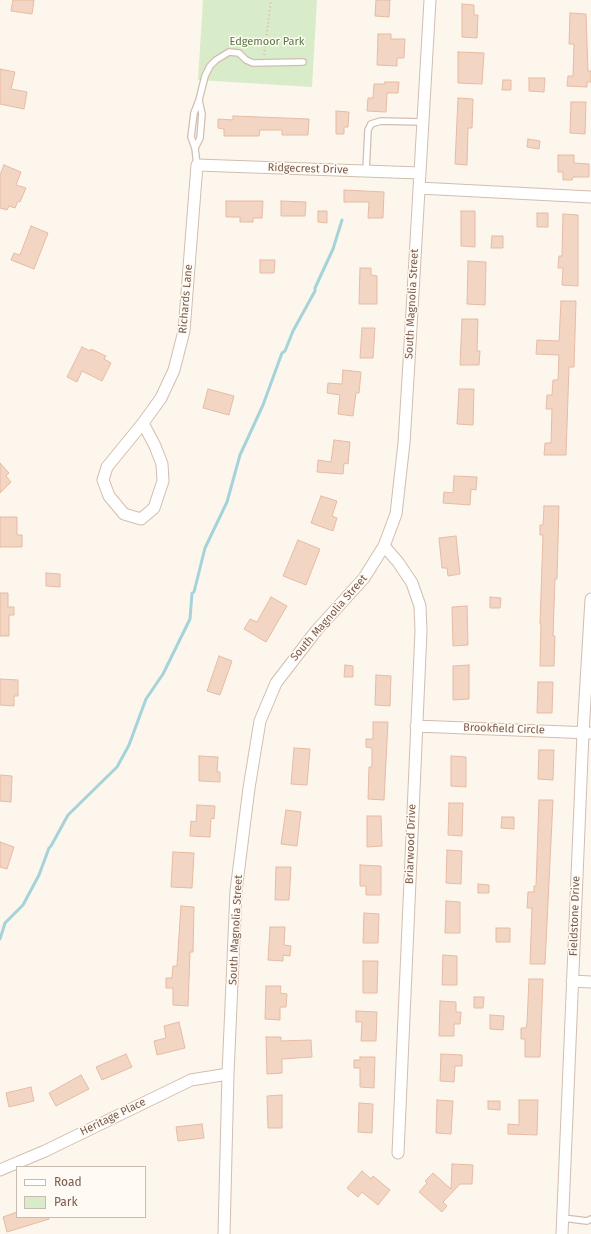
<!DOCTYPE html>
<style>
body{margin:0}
#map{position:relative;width:591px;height:1234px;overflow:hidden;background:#fdf6ec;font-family:"Fira Sans",sans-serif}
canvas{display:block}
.legend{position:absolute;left:16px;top:1166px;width:130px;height:52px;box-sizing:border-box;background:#fffaf3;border:1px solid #cabbb1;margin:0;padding:5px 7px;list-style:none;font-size:12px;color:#7a5c4d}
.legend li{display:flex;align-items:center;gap:8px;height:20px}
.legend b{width:20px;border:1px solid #cabbb1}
</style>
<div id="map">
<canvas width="591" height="1234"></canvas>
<ul class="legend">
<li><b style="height:5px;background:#fff"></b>Road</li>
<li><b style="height:11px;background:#d8ecc9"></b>Park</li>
</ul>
</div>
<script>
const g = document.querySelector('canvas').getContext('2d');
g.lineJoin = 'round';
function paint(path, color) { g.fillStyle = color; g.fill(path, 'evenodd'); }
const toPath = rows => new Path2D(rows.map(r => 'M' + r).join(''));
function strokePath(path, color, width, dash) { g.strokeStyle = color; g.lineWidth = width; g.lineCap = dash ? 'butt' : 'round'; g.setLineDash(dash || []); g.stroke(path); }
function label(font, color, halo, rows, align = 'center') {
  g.font = font + ' "Fira Sans",sans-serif'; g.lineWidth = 3; g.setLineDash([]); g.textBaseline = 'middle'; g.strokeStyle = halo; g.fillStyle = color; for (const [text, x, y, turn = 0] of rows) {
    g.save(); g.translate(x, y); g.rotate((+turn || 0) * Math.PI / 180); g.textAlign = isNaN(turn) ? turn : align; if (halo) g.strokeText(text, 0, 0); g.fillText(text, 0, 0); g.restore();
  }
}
const green = toPath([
 [203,0,317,0,312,87,198,80]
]);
const stream = toPath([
 [0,939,5,923,23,905,39,875,49,848,51,846,68,815,117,767,129,745,146,699,163,674,190,619,192,593,194,592,205,548,227,502,240,455,263,405,282,353,285,351,293,331,315,291,315,288,333,249,342,220]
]);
const building = toPath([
 [13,0,34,0,32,14,11,11,13,0],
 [376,0,390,0,389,17,375,16,376,0],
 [462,4,474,5,474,15,478,15,477,38,462,37,462,4],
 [570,13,586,14,588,71,591,71,591,82,587,82,587,87,567,86,568,76,573,76,574,44,569,44,570,13],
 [378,34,391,34,391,39,405,39,404,58,397,58,397,66,377,65,378,34],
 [458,52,484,53,482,84,458,83,458,52],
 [0,69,15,72,11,89,27,92,24,109,0,104,0,69],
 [529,78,545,78,544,92,529,91,529,78],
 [503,80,511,80,511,90,502,90,503,80],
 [385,82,399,82,398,93,387,93,386,112,367,111,368,98,373,98,374,84,385,84,385,82],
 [458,98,473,99,472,128,468,128,467,165,455,164,458,98],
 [571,102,586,102,585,134,570,133,571,102],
 [336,111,349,112,348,127,344,127,344,134,336,134,336,111],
 [233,116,309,119,308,135,282,135,282,130,260,130,259,136,224,136,224,129,218,128,218,119,233,120,233,116],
 [528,139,540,141,539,149,527,147,528,139],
 [558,155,574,155,574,163,589,164,589,177,573,177,572,180,563,180,563,172,558,172,558,155],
 [4,165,21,172,16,185,26,188,20,202,18,201,15,208,9,206,7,210,0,208,0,175,4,165],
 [344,190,384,192,383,218,368,218,369,202,344,202,344,190],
 [226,201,263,201,262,218,253,218,253,222,240,222,240,217,226,217,226,201],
 [281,201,306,202,305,216,281,216,281,201],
 [318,211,327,211,327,223,318,222,318,211],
 [461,211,475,211,475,247,461,246,461,211],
 [537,213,548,213,548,227,537,227,537,213],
 [563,214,578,215,578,286,562,285,563,268,558,268,559,256,562,256,563,214],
 [31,226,48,233,34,269,11,260,14,253,20,255,31,226],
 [492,236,503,236,503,248,491,248,492,236],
 [260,260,275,260,274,273,260,273,260,260],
 [468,261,486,262,485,305,467,304,468,261],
 [360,268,371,268,371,275,377,276,377,304,359,304,360,268],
 [561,301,576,301,574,367,569,367,566,455,544,455,545,443,551,443,552,409,546,409,547,395,552,395,553,380,558,380,559,355,536,354,537,340,559,341,561,301],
 [462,319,478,319,477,351,480,351,479,365,460,365,462,319],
 [362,328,375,328,373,358,360,358,362,328],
 [82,347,90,351,91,349,106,356,104,359,111,363,102,381,82,371,77,382,67,377,82,347],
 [343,370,361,372,359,393,356,393,353,416,338,414,340,395,327,393,328,383,342,384,343,370],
 [208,389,234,396,229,415,203,408,208,389],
 [459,389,474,389,473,425,457,424,459,389],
 [334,440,350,442,348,464,344,463,343,474,317,472,318,460,331,462,334,440],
 [0,463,9,473,6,476,11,482,0,493,0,463],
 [454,476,477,477,476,490,471,489,470,505,443,503,444,492,453,493,454,476],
 [321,496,337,501,332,516,337,518,333,531,311,523,321,496],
 [544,506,559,506,557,579,555,579,553,636,555,636,554,666,540,666,541,624,540,624,543,535,540,535,540,525,543,525,544,506],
 [0,517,17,517,17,535,22,535,22,547,0,547,0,517],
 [456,536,460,574,448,576,447,568,442,568,439,538,456,536],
 [298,540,320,549,306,585,283,576,298,540],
 [46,573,60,574,60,587,46,586,46,573],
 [0,593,8,593,8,607,14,607,14,615,9,615,9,636,0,636,0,593],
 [271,597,287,606,266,642,244,629,250,619,257,622,271,597],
 [490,597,501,598,500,608,490,608,490,597],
 [467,606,468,645,453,646,452,607,467,606],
 [219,656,232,661,220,695,207,691,219,656],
 [345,665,353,666,353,677,344,677,345,665],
 [469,665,469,699,453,700,453,666,469,665],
 [376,675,391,676,390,706,375,705,376,675],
 [0,679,18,680,18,696,14,696,14,706,0,705,0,679],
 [538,682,553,682,552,713,537,713,538,682],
 [373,722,388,722,384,800,368,799,369,767,372,767,372,748,366,747,366,739,373,739,373,722],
 [294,748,310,749,307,785,291,784,294,748],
 [539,750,554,750,553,780,538,779,539,750],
 [199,756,218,757,217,772,220,772,220,782,199,781,199,756],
 [451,756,466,757,466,787,451,786,451,756],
 [0,775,12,776,11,802,0,801,0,775],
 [539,800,553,800,545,964,530,964,532,908,527,908,528,892,534,892,534,886,536,886,539,800],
 [449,803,463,803,462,836,448,835,449,803],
 [197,805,215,806,214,819,211,818,210,837,190,836,191,821,196,822,197,805],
 [286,810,301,812,297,846,281,844,286,810],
 [367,816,381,816,382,846,367,847,367,816],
 [502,817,514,817,514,829,501,828,502,817],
 [0,842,14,847,7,869,0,867,0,842],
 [447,850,462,851,461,884,446,883,447,850],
 [173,852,194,853,192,888,171,887,173,852],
 [360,865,381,866,381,895,366,895,366,886,360,886,360,865],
 [276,867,291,867,289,900,275,900,276,867],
 [478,884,489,885,489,893,478,893,478,884],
 [446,901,460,902,460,933,445,933,446,901],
 [181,906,194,907,193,952,190,952,188,1006,173,1005,173,988,166,988,166,978,172,978,173,966,177,966,181,906],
 [364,913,379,914,378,943,363,943,364,913],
 [270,927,285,927,284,945,291,946,290,956,283,955,283,961,268,960,270,927],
 [496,928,510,928,510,942,496,942,496,928],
 [443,955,457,956,457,985,442,985,443,955],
 [363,961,378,961,377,993,363,993,363,961],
 [529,979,543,979,540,1057,525,1057,525,1039,521,1039,521,1028,526,1028,527,1023,529,979],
 [266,986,281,986,280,993,287,994,286,1007,280,1007,280,1020,265,1019,266,986],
 [474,997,484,997,483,1008,474,1008,474,997],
 [440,1001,456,1002,456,1012,461,1012,460,1024,454,1024,454,1036,439,1036,440,1001],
 [356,1011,377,1012,376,1041,361,1041,362,1022,356,1022,356,1011],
 [490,1015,504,1016,503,1030,490,1029,490,1015],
 [179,1022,185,1048,157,1055,154,1041,166,1038,164,1026,179,1022],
 [266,1037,281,1037,281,1041,311,1040,312,1057,282,1059,282,1073,267,1074,266,1037],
 [126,1054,132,1067,102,1080,96,1067,126,1054],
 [441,1054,462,1055,462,1066,455,1066,454,1082,440,1081,441,1054],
 [360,1057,375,1057,374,1088,360,1087,360,1068,354,1068,354,1060,360,1060,360,1057],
 [81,1075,89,1089,56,1106,49,1093,81,1075],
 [31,1087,34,1101,9,1107,6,1093,31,1087],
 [282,1095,282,1128,268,1128,267,1096,282,1095],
 [437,1100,453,1101,451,1134,436,1133,437,1100],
 [519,1100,538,1100,537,1135,508,1134,508,1124,519,1125,519,1100],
 [488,1101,500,1101,500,1110,488,1109,488,1101],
 [359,1103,373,1104,372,1133,358,1132,359,1103],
 [202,1124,204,1138,178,1141,176,1127,202,1124],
 [452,1164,473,1165,472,1184,460,1184,443,1202,447,1206,442,1212,419,1192,427,1183,425,1181,433,1173,451,1189,452,1164],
 [362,1171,371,1179,373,1176,390,1190,378,1205,362,1192,358,1197,347,1188,362,1171],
 [17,1212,17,1217,49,1217,49,1219,7,1232,3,1217,17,1212]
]);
const path = toPath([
 [264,55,271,0]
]);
const service = toPath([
 [195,148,200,138,202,114,199,100],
 [197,165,195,148,191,137,194,113,199,100,205,76,210,66,216,60,229,52,239,53,246,60,253,63,303,62],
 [366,171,368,130,371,124,381,121,422,122],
 [563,1218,587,1221,591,1219]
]);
const minor = toPath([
 [419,188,591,197],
 [143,423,161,398,174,370,184,331,197,165,420,173],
 [143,423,155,446,162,464,163,481,154,508,141,519,124,514,109,496,103,480,107,467,143,423],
 [384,546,398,562,412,583,420,606,421,631,398,1153],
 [416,726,591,733],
 [572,981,591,982],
 [0,1170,45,1151,191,1080,228,1074],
 [224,1234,228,1074,236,891,249,788,260,721,276,683,316,631,364,578,384,546,396,514,404,443,409,362,430,0],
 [562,1234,583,733,591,599]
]);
const parkNames = [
 ["Edgemoor Park",267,42]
];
const streetNames = [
 ["Ridgecrest Drive",308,169,2],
 ["Richards Lane",186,299,-85],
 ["South Magnolia Street",412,304,-87],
 ["South Magnolia Street",329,618,-49],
 ["Brookfield Circle",504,729,2],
 ["Briarwood Drive",411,844,-88],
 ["Fieldstone Drive",575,916,-88],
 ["South Magnolia Street",236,930,-87],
 ["Heritage Place",113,1117,-26]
];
paint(green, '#d8ecc9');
strokePath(stream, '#a5d3da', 3);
paint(building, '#f3d5c3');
strokePath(building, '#e6bba3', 1);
strokePath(service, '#d1beb0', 8);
strokePath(minor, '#d1beb0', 13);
strokePath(path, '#d9b8a5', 2, [1, 3]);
strokePath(service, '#fff', 5.5);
strokePath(minor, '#fff', 11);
label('11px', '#537a41', '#fffaf3', parkNames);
label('11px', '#7a5c4d', '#fffaf3', streetNames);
</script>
